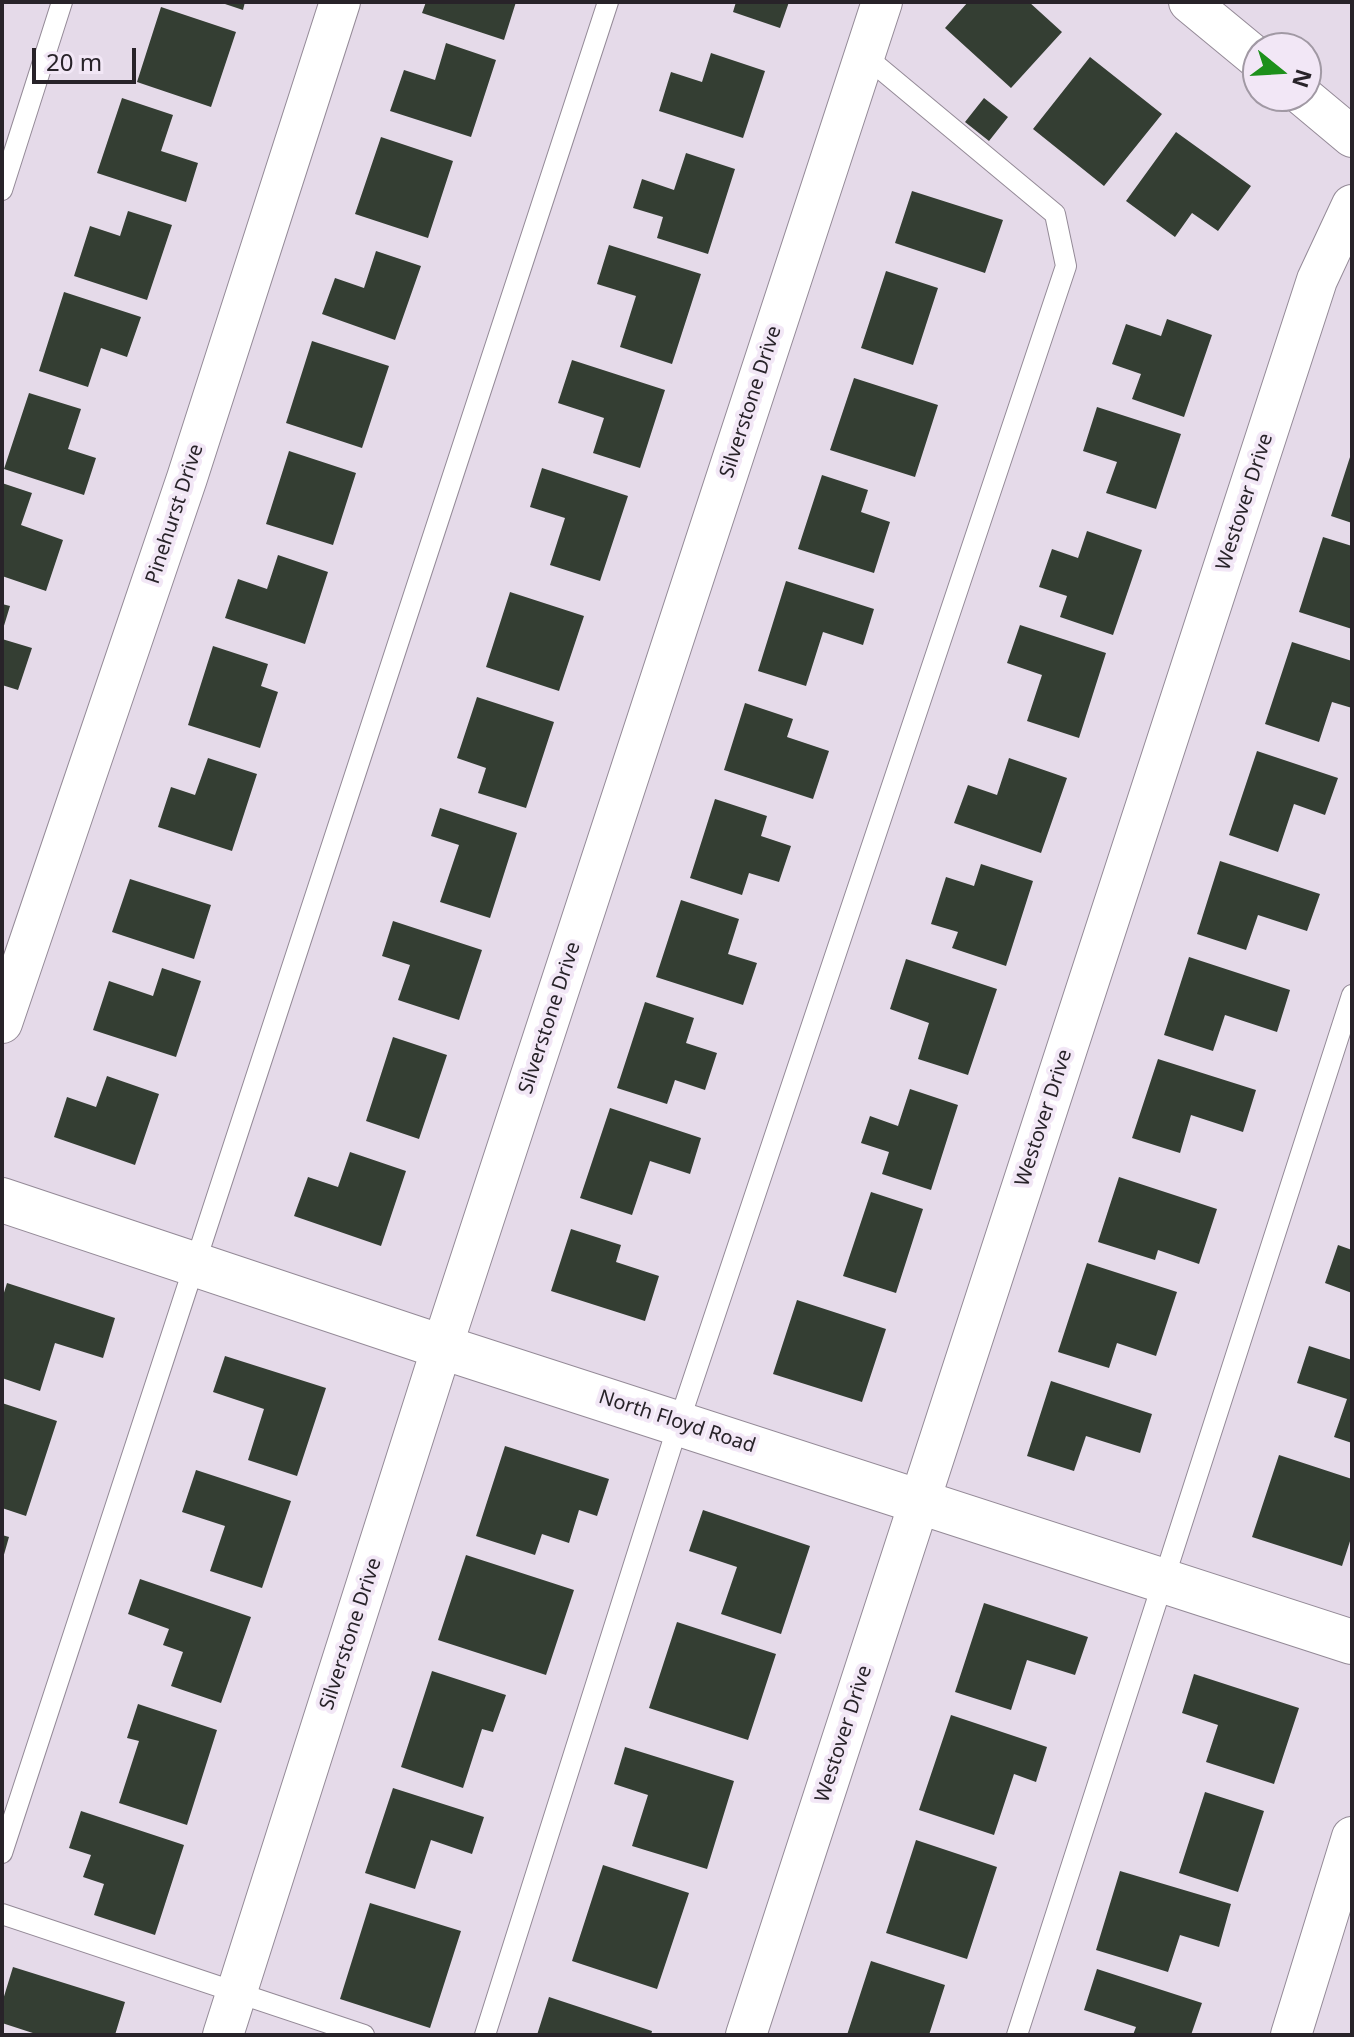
<!DOCTYPE html>
<style>
body{margin:0}
#map{position:relative;width:1354px;height:2037px;overflow:hidden;background:#e5dae9;font-family:"Noto Sans",sans-serif}
canvas{display:block}
.frame{position:absolute;inset:0;border:4px solid #282329;pointer-events:none}
.north{position:absolute;left:1242px;top:32px;width:80px;height:80px;box-sizing:border-box;background:#f2e7f6;border:2px solid #a199a4;border-radius:50%;rotate:108deg;font-size:22px;font-weight:700;line-height:32px;text-align:center;color:#282329}
.north::after{content:'';display:block;margin:auto;width:28px;height:36px;background:#1d901b;clip-path:polygon(50% 0,100% 100%,50% 72%,0 100%)}
.scale{position:absolute;left:32px;top:48px;width:104px;height:36px;box-sizing:border-box;border:4px solid #282329;border-top:0;padding-left:10px;font-size:24px;line-height:28px;white-space:nowrap;color:#282329;-webkit-text-stroke:6px #f2e7f6;paint-order:stroke}
</style>
<div id="map">
<canvas width="1354" height="2037"></canvas>
<div class="frame"></div>
<div class="north">N</div>
<div class="scale">20 m</div>
</div>
<script>
const g = document.querySelector('canvas').getContext('2d');
g.lineJoin = 'round';
function paint(path, color) { g.fillStyle = color; g.fill(path, 'evenodd'); }
const toPath = rows => new Path2D(rows.map(r => 'M' + r).join(''));
function strokePath(path, color, width, dash) { g.strokeStyle = color; g.lineWidth = width; g.lineCap = dash ? 'butt' : 'round'; g.setLineDash(dash || []); g.stroke(path); }
function label(font, color, halo, rows, align = 'center') {
  g.font = font + ' "Noto Sans",sans-serif'; g.lineWidth = 8; g.setLineDash([]); g.textBaseline = 'middle'; g.strokeStyle = halo; g.fillStyle = color; for (const [text, x, y, turn = 0] of rows) {
    g.save(); g.translate(x, y); g.rotate((+turn || 0) * Math.PI / 180); g.textAlign = isNaN(turn) ? turn : align; if (halo) g.strokeText(text, 0, 0); g.fillText(text, 0, 0); g.restore();
  }
}
const building = toPath([
 [219,2,245,2,243,10],
 [426,2,516,2,504,40,422,13],
 [736,2,789,2,780,28,733,12],
 [968,2,1029,2,1062,32,1011,88,945,28],
 [161,7,236,32,211,107,137,82],
 [446,43,496,60,471,137,390,111,404,70,435,80],
 [711,53,765,71,743,138,659,111,671,72,702,82],
 [1090,57,1162,114,1104,186,1033,129],
 [122,98,173,115,161,151,198,163,186,202,97,173],
 [984,98,1008,117,989,141,965,122],
 [1176,132,1251,186,1218,231,1192,213,1175,237,1126,201],
 [381,137,453,161,428,238,355,214],
 [686,153,735,169,708,254,657,238,663,217,633,208,642,179,674,190],
 [912,191,1003,220,985,273,895,243],
 [128,211,172,225,147,300,74,276,90,226,120,236],
 [609,245,701,274,672,364,620,347,636,296,597,284],
 [376,251,421,266,395,340,322,314,335,278,364,288],
 [886,271,938,288,913,365,861,348],
 [64,292,141,317,127,357,101,348,88,387,39,371],
 [1167,319,1212,335,1184,417,1132,399,1141,374,1112,364,1126,324,1161,336],
 [312,341,389,366,362,448,286,423],
 [572,360,665,390,640,468,593,453,604,418,558,403],
 [854,378,938,405,915,477,830,450],
 [29,393,81,409,68,449,96,458,84,495,4,469],
 [1097,407,1181,434,1156,509,1106,493,1117,462,1083,451],
 [289,451,356,473,333,545,266,524],
 [1351,454,1352,454,1352,523,1331,516],
 [542,468,628,496,600,581,550,565,565,518,530,507],
 [822,475,868,490,861,512,890,522,874,573,798,549],
 [2,483,32,493,21,525,63,540,46,591,2,576],
 [1087,531,1142,550,1113,635,1060,617,1067,596,1039,587,1052,549,1078,558],
 [1323,537,1352,546,1352,629,1299,612],
 [278,555,328,572,305,644,225,618,238,579,267,589],
 [786,581,874,609,863,645,823,632,806,686,758,671],
 [510,592,584,616,559,691,486,667],
 [2,604,10,606,3,629,2,628],
 [1020,625,1106,653,1079,738,1027,721,1042,675,1007,663],
 [2,639,32,648,18,690,2,685],
 [1292,642,1352,661,1352,708,1332,702,1319,742,1265,724],
 [213,646,268,664,261,686,278,692,260,748,188,725],
 [477,697,554,722,526,808,478,793,486,768,457,758],
 [745,703,793,719,787,737,829,751,813,799,724,770],
 [1257,751,1338,778,1325,815,1294,804,1278,852,1229,835],
 [208,758,257,774,232,851,158,827,171,787,195,795],
 [1009,758,1067,778,1041,853,954,823,968,785,997,795],
 [715,799,767,816,761,836,791,846,779,882,749,873,742,895,690,878],
 [440,808,517,833,490,918,440,902,459,845,431,836],
 [1220,861,1320,894,1307,931,1258,915,1246,950,1197,934],
 [981,864,1033,881,1006,966,952,948,958,932,931,924,946,877,974,886],
 [130,879,211,905,194,959,112,932],
 [681,900,739,919,728,954,757,963,743,1005,656,977],
 [393,921,482,950,459,1020,398,1000,410,965,382,956],
 [1189,957,1290,990,1277,1032,1225,1015,1213,1051,1164,1035],
 [906,959,997,989,968,1075,918,1059,929,1023,890,1009],
 [162,968,201,981,176,1057,93,1030,109,981,153,996],
 [645,1002,694,1018,686,1043,717,1053,705,1090,675,1080,667,1104,617,1088],
 [393,1037,447,1055,419,1139,366,1121],
 [1158,1059,1256,1090,1243,1132,1191,1115,1180,1153,1132,1138],
 [107,1076,159,1094,135,1165,54,1137,67,1097,96,1107],
 [910,1089,958,1105,931,1190,882,1174,889,1152,861,1143,870,1116,898,1126],
 [610,1108,701,1138,690,1174,650,1161,632,1215,580,1198],
 [350,1152,406,1171,381,1246,294,1216,308,1177,338,1187],
 [1119,1177,1217,1209,1199,1264,1158,1250,1155,1260,1098,1242],
 [871,1192,923,1209,896,1293,843,1276],
 [571,1229,621,1245,616,1262,659,1276,645,1321,551,1291],
 [1338,1245,1352,1250,1352,1293,1325,1283],
 [1087,1263,1177,1292,1156,1356,1117,1343,1109,1368,1058,1352],
 [7,1283,115,1318,103,1358,55,1343,40,1391,2,1378,2,1299],
 [797,1300,886,1329,862,1402,773,1374],
 [1309,1346,1352,1360,1352,1443,1334,1437,1347,1399,1297,1383],
 [225,1356,326,1388,297,1476,248,1460,264,1409,213,1392],
 [1051,1381,1152,1414,1140,1453,1086,1436,1074,1471,1027,1456],
 [2,1403,57,1421,26,1516,2,1508],
 [505,1446,609,1479,597,1516,579,1510,569,1543,542,1534,535,1555,476,1536],
 [1279,1455,1352,1479,1352,1535,1342,1566,1252,1537],
 [196,1470,291,1501,262,1588,210,1571,225,1526,182,1512],
 [703,1510,810,1546,781,1634,721,1614,737,1567,689,1551],
 [2,1535,9,1537,3,1558,2,1558],
 [466,1555,574,1590,546,1675,438,1640],
 [140,1579,251,1617,221,1703,171,1686,183,1652,163,1645,169,1629,128,1614],
 [984,1603,1088,1637,1075,1675,1027,1660,1011,1710,955,1692],
 [677,1622,776,1654,748,1740,649,1708],
 [432,1671,506,1695,493,1732,482,1729,463,1788,401,1767],
 [1194,1674,1299,1708,1274,1784,1206,1762,1218,1725,1182,1713],
 [138,1704,217,1730,187,1825,119,1803,139,1741,127,1738],
 [951,1715,1047,1747,1036,1782,1014,1774,994,1835,919,1810],
 [625,1747,734,1781,707,1869,632,1846,648,1795,614,1784],
 [393,1788,484,1817,472,1854,431,1840,415,1889,365,1873],
 [1205,1792,1264,1811,1238,1892,1179,1873],
 [81,1811,184,1845,155,1935,94,1915,104,1884,83,1877,91,1855,69,1848],
 [916,1840,997,1867,967,1959,886,1933],
 [603,1865,689,1893,657,1989,572,1961],
 [1120,1871,1231,1904,1219,1947,1180,1935,1168,1972,1096,1950],
 [370,1903,461,1931,430,2028,340,1999],
 [871,1961,945,1985,929,2035,847,2035],
 [13,1967,125,2002,115,2035,39,2035,2,2023,2,2003],
 [1097,1969,1202,2003,1191,2035,1133,2035,1136,2027,1084,2010],
 [549,1997,652,2031,651,2035,537,2035]
]);
const lane = toPath([
 [2,190,62,2],
 [2,1853,608,2],
 [2,1914,364,2035],
 [485,2035,679,1422,1066,266,1055,214,864,55],
 [1017,2035,1352,995]
]);
const street = toPath([
 [1189,2,1258,59],
 [1303,96,1352,137],
 [2,1023,187,478,340,2],
 [223,2035,442,1347,882,2],
 [746,2035,1317,280,1352,205],
 [1291,2035,1352,1837]
]);
const secondary = toPath([
 [2,1200,442,1347,1352,1642]
]);
const streetNames = [
 ["Silverstone Drive",751,402,-72],
 ["Westover Drive",1245,502,-72],
 ["Pinehurst Drive",175,514,-72],
 ["Silverstone Drive",550,1018,-72],
 ["Westover Drive",1044,1118,-72],
 ["North Floyd Road",677,1422,18],
 ["Silverstone Drive",351,1634,-72],
 ["Westover Drive",844,1734,-72]
];
paint(building, '#343e33');
strokePath(lane, '#948a97', 22);
strokePath(street, '#948a97', 42);
strokePath(secondary, '#948a97', 46);
strokePath(lane, '#fff', 20);
strokePath(street, '#fff', 40);
strokePath(secondary, '#fff', 44);
label('20px', '#282329', '#f2e7f6', streetNames);
</script>
